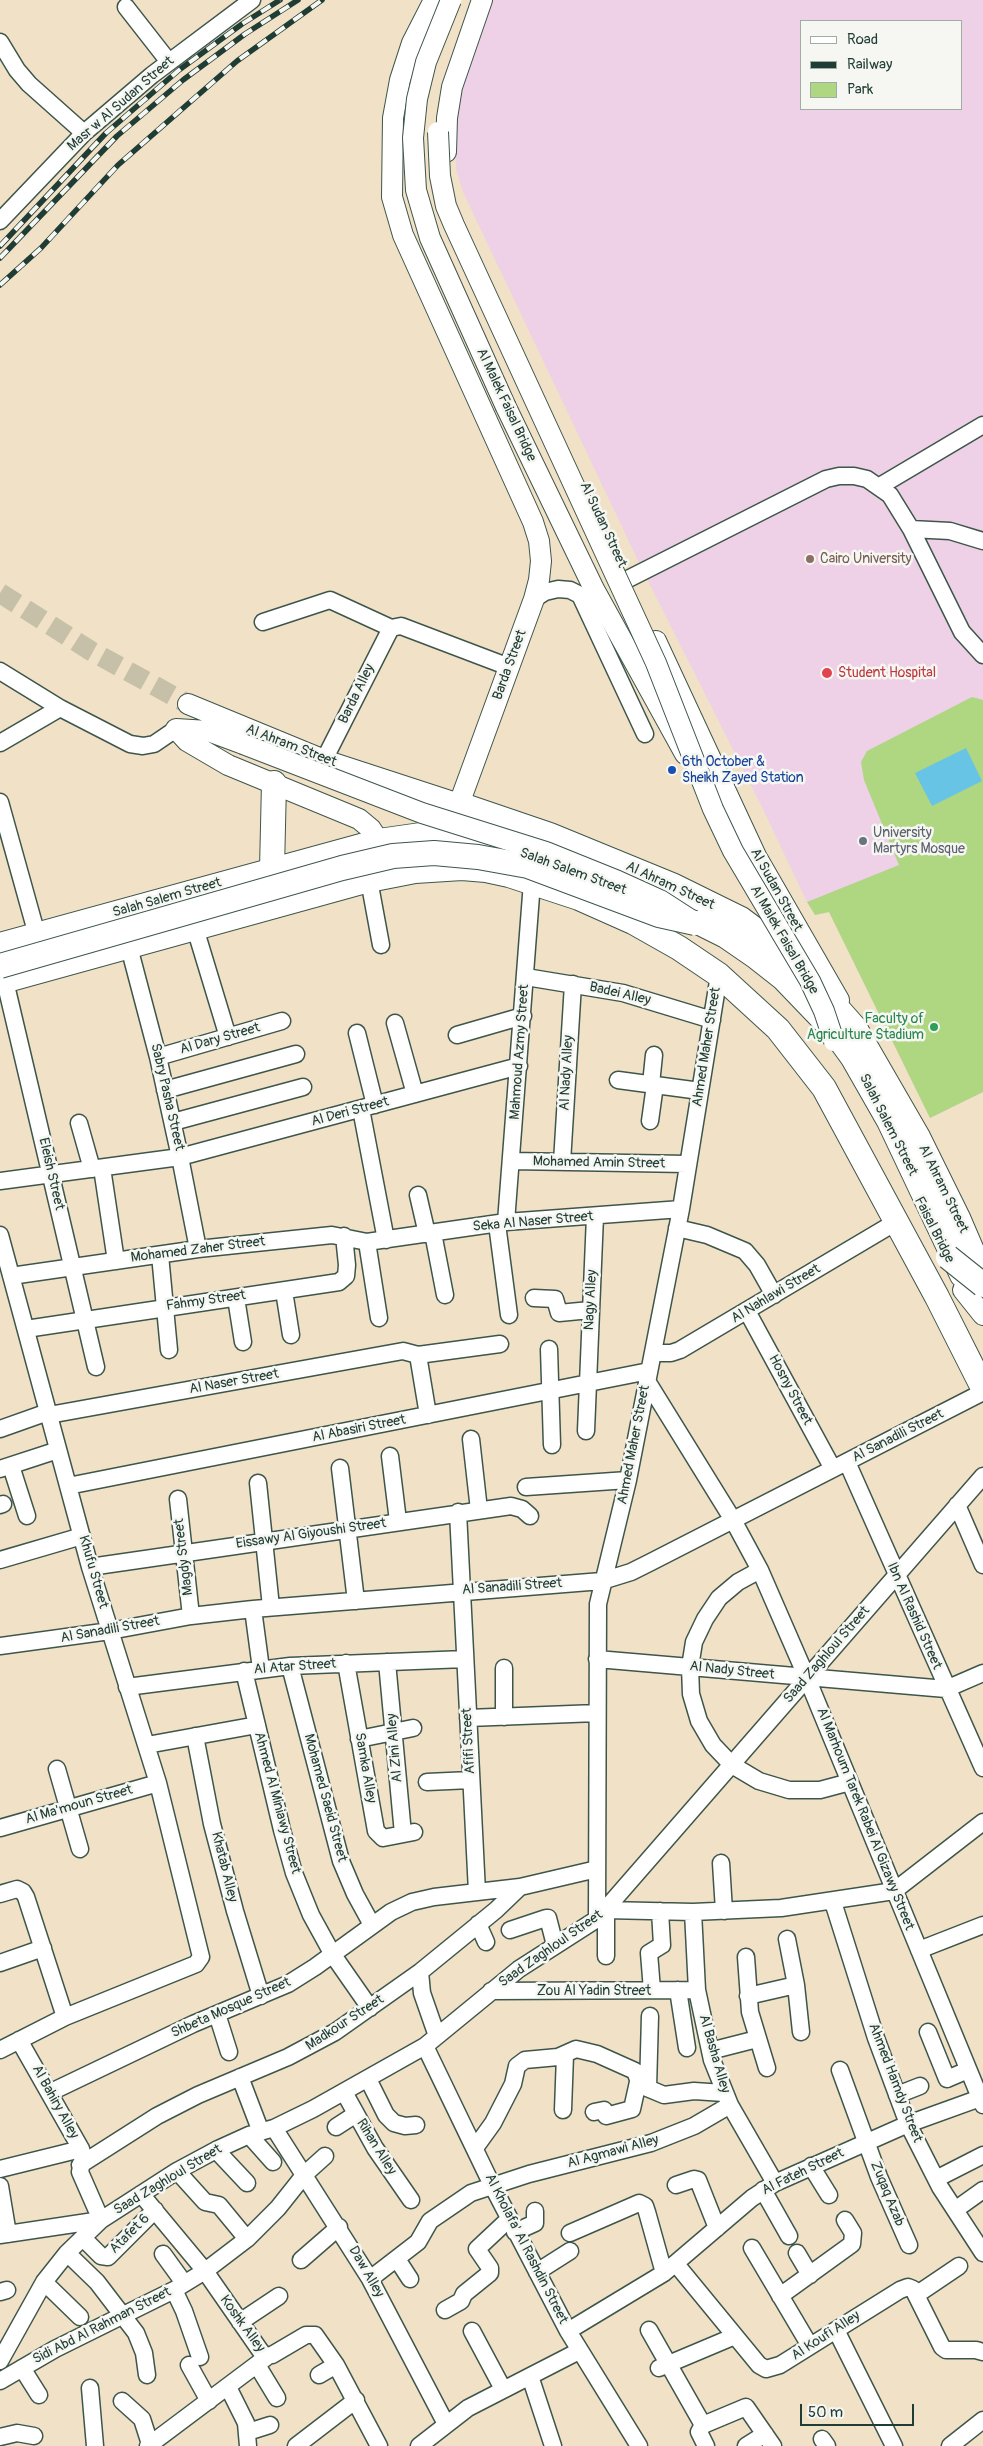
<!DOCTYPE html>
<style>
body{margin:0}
#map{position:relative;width:983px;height:2446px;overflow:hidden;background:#f1e1c6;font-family:Pangolin,sans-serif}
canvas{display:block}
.legend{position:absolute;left:800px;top:20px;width:162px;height:90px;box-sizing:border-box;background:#f6f6f2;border:1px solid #a0aca6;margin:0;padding:6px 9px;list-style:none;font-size:15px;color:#1f3d34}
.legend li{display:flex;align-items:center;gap:10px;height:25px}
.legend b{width:25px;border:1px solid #a0aca6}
.scale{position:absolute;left:800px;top:2404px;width:114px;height:22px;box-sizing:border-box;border:2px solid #1f3d34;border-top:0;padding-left:6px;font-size:15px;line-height:18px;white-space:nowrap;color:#1f3d34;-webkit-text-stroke:4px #f6f6f2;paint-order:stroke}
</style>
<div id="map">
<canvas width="983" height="2446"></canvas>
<ul class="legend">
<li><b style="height:6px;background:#fff"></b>Road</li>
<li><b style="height:6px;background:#1f3d34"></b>Railway</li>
<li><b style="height:14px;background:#afd680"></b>Park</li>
</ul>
<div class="scale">50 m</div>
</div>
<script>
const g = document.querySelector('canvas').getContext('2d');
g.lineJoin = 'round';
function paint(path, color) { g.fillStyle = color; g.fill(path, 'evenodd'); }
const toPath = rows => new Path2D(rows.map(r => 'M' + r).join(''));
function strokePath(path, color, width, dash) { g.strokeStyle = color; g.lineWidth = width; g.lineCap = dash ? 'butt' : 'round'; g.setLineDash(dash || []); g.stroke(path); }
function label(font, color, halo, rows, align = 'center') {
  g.font = font + ' Pangolin,sans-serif'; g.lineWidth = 5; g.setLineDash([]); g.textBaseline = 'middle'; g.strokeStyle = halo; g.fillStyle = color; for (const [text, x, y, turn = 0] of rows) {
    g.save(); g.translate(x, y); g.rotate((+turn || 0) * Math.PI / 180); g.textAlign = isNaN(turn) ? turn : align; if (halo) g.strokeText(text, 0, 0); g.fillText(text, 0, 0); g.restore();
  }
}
const built = toPath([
 [490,0,983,0,983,1092,930,1118,829,912,815,915,807,902,761,805,643,571,463,192,456,169,455,118,460,92],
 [802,21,962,21,962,109,802,109]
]);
const green = toPath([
 [972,697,983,700,983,1092,930,1118,829,912,815,915,807,902,899,865,864,780,861,762,867,751]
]);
const water = toPath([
 [966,748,982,781,932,806,915,773]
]);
const majorTunnel = toPath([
 [0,593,91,651,188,704]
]);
const minor = toPath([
 [126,7,169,62],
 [0,42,17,70,29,84,84,133],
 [0,221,84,133,152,75,252,0],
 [880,486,983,425],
 [911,529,950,531,983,541],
 [628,579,826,479,839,476,854,476,867,479,890,495,911,529,962,632,983,655],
 [534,599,545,592,558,589,570,590,580,595,645,734],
 [263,622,330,600,391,628],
 [0,671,60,708,130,744,143,746,154,744,176,729],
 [0,743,60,708],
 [324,760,391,628,401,626,509,667],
 [0,802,37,935],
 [369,880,381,945],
 [195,928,228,1037],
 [129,947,158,1057,180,1157,198,1249],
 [526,977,623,993,712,1020],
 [5,981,96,1367],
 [395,1023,415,1094],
 [357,1033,375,1105],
 [457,1035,523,1016],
 [158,1057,282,1021],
 [618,1080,700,1091],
 [651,1084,654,1055],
 [165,1090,296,1054],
 [361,1109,386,1240],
 [650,1121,655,1085],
 [173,1122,303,1087],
 [79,1123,92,1169],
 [511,1161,687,1164],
 [562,1162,573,984],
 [102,1168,116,1261],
 [0,1181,180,1157,519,1066],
 [418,1195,427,1234],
 [506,1222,532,882],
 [497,1224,509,1315],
 [677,1228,707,1235,745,1251,757,1265,774,1295],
 [433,1233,445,1295],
 [0,1235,90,1567,158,1783,201,1957,196,1964,65,2017,0,2050],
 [367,1242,379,1318],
 [160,1255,169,1350],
 [11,1276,198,1249,332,1235,367,1242,506,1222,681,1209],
 [284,1291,291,1335],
 [236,1298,243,1342],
 [534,1298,555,1299,559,1313,590,1310],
 [747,1311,833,1469],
 [26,1329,339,1282,346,1276,347,1265,344,1236],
 [549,1349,552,1445],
 [653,1353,671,1353,680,1350,896,1222],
 [418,1355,500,1344],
 [418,1355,428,1415],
 [647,1381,733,1520,760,1570,807,1678,983,2105],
 [49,1415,403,1351,418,1355],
 [0,1429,48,1412],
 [586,1431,595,1216],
 [471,1439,479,1510],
 [390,1456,398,1521],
 [847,1462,983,1768],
 [11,1466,27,1516],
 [340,1468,356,1601],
 [0,1469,58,1450],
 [258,1483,271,1607],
 [68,1486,649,1371],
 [526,1487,628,1480],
 [178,1499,191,1616],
 [0,1505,3,1504],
 [957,1505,983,1565],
 [458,1512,477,1892],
 [0,1560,82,1536],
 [90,1567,511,1506,522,1509,530,1516],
 [760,1570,738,1582,719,1598,705,1619,694,1642,690,1667,691,1694,699,1721,713,1745,732,1765,759,1781,789,1790,820,1790,850,1782],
 [253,1609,261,1669],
 [0,1646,110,1631,191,1616,253,1609,602,1581,631,1572,651,1562,983,1392],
 [597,1659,946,1689,983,1673],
 [387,1662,403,1834],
 [346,1663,376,1831,383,1838,414,1832],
 [290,1666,341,1861,355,1894,372,1925],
 [504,1668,504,1717],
 [244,1671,282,1830,294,1873,311,1915,333,1955,370,2008],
 [127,1687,290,1666,465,1659],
 [468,1718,597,1713],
 [195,1736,212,1824,235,1911,261,1996],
 [359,1739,413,1728],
 [147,1745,257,1725],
 [57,1769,80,1849],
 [427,1782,471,1780],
 [0,1828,158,1783],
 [721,1863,724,1911],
 [0,1894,17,1889,23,1892,26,1897,65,2017],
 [833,1902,876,2038,908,2124,940,2187,983,2253],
 [693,1912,697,1990,712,2060,730,2105,775,2183],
 [597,1919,598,1604,628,1480,681,1209,719,975],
 [478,1924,486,1942],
 [510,1930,546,1918,548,1918,555,1945],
 [787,1939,796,1985,801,2032],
 [919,1950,983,1925],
 [606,1956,606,1910,693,1912,781,1908,894,1891,983,1822],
 [746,1957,750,2012,767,2068],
 [0,1963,43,1948],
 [420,1972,422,1993,437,2036],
 [652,1990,649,1953,662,1945,660,1911],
 [678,1990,687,2048],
 [491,1991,697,1990],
 [748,1996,796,1985],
 [217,2014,229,2052],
 [928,2032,947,2079,968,2070],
 [425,2046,492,2185,568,2331,639,2446],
 [710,2051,757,2039],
 [840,2070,879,2177,909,2245],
 [240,2077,261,2132],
 [368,2079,386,2115,394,2123,405,2126,416,2125],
 [648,2088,650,2016],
 [51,2092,193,2024,288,1984,315,1967,391,1912,412,1902,434,1897,520,1887],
 [344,2092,375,2148,411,2200],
 [897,2095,920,2086],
 [563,2110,565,2055],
 [594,2112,604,2110,606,2116,632,2109,638,2082],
 [336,2127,356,2114],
 [274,2128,370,2279,446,2424],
 [249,2135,273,2162],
 [475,2148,493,2123,513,2084,517,2066,525,2060,558,2057,576,2049,597,2054,635,2071,640,2085,664,2095,694,2091,724,2093],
 [216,2150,247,2183],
 [80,2165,157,2116,198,2095,288,2057,335,2032,420,1972,496,1910,520,1887,597,1869],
 [811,2166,829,2195],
 [0,2169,81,2149],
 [177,2171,205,2202,219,2205,247,2239],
 [936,2179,983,2155],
 [676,2185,694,2179,698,2180,717,2228],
 [0,2186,8,2234],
 [763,2190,789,2236],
 [141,2194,205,2271,264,2356,272,2355,306,2335,315,2335,336,2365,379,2446],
 [955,2210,983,2190],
 [515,2232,535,2223,535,2211],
 [570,2233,639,2203,645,2206,647,2212,664,2273],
 [0,2235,101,2220,80,2172,83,2156,81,2149,19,2040],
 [83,2238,101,2256,108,2257,155,2210],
 [752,2248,810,2346],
 [67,2253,97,2282,136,2333,144,2353,147,2375],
 [797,2253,810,2275],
 [163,2254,184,2283],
 [397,2259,410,2279],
 [301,2260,339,2227],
 [676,2264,759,2365,766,2369,780,2365,900,2290,908,2287,913,2289,942,2347,946,2350,976,2350,983,2352],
 [537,2272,570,2251],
 [370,2279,418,2242,430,2221,471,2193,529,2174,651,2143,694,2126,730,2105],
 [44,2282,80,2317],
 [174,2290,184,2311,200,2357],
 [0,2292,7,2290],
 [916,2295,959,2266],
 [780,2296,852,2244,853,2233,845,2220],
 [445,2310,461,2301,464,2294,490,2273,490,2268,477,2249,509,2219],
 [240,2322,279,2296],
 [649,2330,703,2425,746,2407,773,2446],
 [836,2330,894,2446],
 [472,2331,503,2389],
 [568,2331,664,2273,752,2198,775,2183,908,2124,983,2097],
 [0,2361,44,2282,67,2253,101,2220,177,2171,216,2150,249,2135,274,2128,313,2109,425,2046,519,1969,597,1919,983,1476],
 [189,2365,209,2401],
 [257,2365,277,2398],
 [22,2368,39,2395],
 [659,2368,735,2336],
 [319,2375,336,2365],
 [530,2376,553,2446],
 [0,2381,55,2349,174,2290,205,2271,247,2239,278,2208,305,2174,325,2156],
 [228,2387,246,2423,248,2446],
 [90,2388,95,2446],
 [122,2401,142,2419,150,2444],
 [703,2425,699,2432,706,2446],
 [248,2432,270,2425],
 [0,2437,17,2433,34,2436],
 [822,2439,827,2446],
 [148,2446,268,2356],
 [296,2446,356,2400],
 [419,2446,468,2408,579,2351],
 [746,2446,765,2434],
 [950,2446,983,2420]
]);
const major = toPath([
 [446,152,447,118,452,87,482,0],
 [506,407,594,589,685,754],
 [656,641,756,856,839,1000],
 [188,704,324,760,459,804,534,599,539,580,541,561,539,541,533,522,403,235,392,197,393,118,400,80,412,43,434,0],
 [176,729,187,741,228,765,359,819,371,829,379,841],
 [176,729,208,731,243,744],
 [963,1290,983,1315]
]);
const highway = toPath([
 [274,783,272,869,275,884],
 [459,804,550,835,672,885,741,919,793,958,855,1028,918,1137,958,1218,983,1276],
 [678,912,726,936,755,956,783,978,832,1029,853,1058,889,1121,962,1275],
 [0,945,379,841,428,834,454,835,494,844],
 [0,982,369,880,415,871,462,868,486,870,509,875,579,898,633,922,679,948,719,975,778,1029,824,1088,937,1297,983,1388]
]);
const rail = toPath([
 [0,246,106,133,179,70,242,24,280,0],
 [0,258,117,136,183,80,245,34,298,0],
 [0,285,41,248,118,165,237,61,322,0]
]);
const majorBridge = toPath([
 [451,0,426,62,417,99,413,138,416,190,430,238,506,407],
 [438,132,440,176,446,206,454,225,656,663,713,809,733,851,810,981,824,1011,834,1041],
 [243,744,422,813,546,852,618,881,660,900,691,920]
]);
const highwayBridge = toPath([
 [0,966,342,868,393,856,434,853,478,857,528,866,659,915,695,923],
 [948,1257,983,1285]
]);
const markers = [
 [810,559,5,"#8d6e63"],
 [827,673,6,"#e0444e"],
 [672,770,5,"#1a4fb4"],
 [863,841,5,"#6b7280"],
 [934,1027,5,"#2e9e5b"]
];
const streetNames = [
 ["Masr w Al Sudan Street",121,104,-41],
 ["Al Malek Faisal Bridge",506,405,65],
 ["Al Sudan Street",603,525,65],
 ["Barda Street",510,665,-70],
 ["Barda Alley",357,694,-64],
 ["Al Ahram Street",291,746,21],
 ["Salah Salem Street",573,872,20],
 ["Al Ahram Street",670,886,25],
 ["Al Sudan Street",776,890,61],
 ["Salah Salem Street",167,898,-16],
 ["Al Malek Faisal Bridge",784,940,60],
 ["Badei Alley",620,994,13],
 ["Al Dary Street",220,1039,-16],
 ["Ahmed Maher Street",707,1047,-81],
 ["Mahmoud Azmy Street",520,1052,-86],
 ["Al Nady Alley",567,1073,-87],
 ["Sabry Pasha Street",167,1097,77],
 ["Al Deri Street",350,1112,-15],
 ["Salah Salem Street",888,1125,63],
 ["Mohamed Amin Street",599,1163,1],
 ["Eleish Street",51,1174,77],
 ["Al Ahram Street",943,1189,64],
 ["Seka Al Naser Street",533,1222,-5],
 ["Faisal Bridge",934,1230,63],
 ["Mohamed Zaher Street",198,1250,-7],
 ["Al Nahlawi Street",776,1294,-31],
 ["Nagy Alley",591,1300,-87],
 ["Fahmy Street",206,1301,-8],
 ["Al Naser Street",234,1382,-10],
 ["Hosny Street",790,1390,62],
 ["Al Abasiri Street",359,1429,-11],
 ["Al Sanadili Street",898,1436,-27],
 ["Ahmed Maher Street",634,1445,-79],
 ["Eissawy Al Giyoushi Street",311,1534,-8],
 ["Magdy Street",184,1557,-97],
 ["Khufu Street",93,1572,74],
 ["Al Sanadili Street",512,1587,-4],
 ["Ibn Al Rashid Street",914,1616,66],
 ["Al Sanadili Street",110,1630,-10],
 ["Saad Zaghloul Street",827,1655,-49],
 ["Al Atar Street",295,1667,-4],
 ["Al Nady Street",732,1671,6],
 ["Afifi Street",469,1741,-93],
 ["Al Zini Alley",395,1748,-95],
 ["Samka Alley",365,1768,80],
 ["Mohamed Saeid Street",325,1798,75],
 ["Ahmed Al Miniawy Street",277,1803,75],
 ["Al Ma'moun Street",79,1805,-16],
 ["Al Marhoum Tarek Rabei Al Gizawy Street",865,1819,68],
 ["Khatab Alley",224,1867,76],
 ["Saad Zaghloul Street",551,1949,-35],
 ["Zou Al Yadin Street",594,1991],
 ["Shbeta Mosque Street",231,2008,-24],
 ["Madkour Street",345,2023,-33],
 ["Al Basha Alley",714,2054,74],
 ["Ahmed Hamdy Street",895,2083,69],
 ["Al Bahiry Alley",55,2102,61],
 ["Rihan Alley",376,2147,58],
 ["Al Agmawi Alley",613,2152,-15],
 ["Al Fateh Street",803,2172,-26],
 ["Saad Zaghloul Street",168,2180,-31],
 ["Zuqaq Azab",887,2194,68],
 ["Atafet 6",130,2234,-45],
 ["Al Kholafa' Al Rashdin Street",526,2249,63],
 ["Daw Alley",366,2272,60],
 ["Koshk Alley",242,2324,54],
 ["Sidi Abd Al Rahman Street",102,2326,-27],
 ["Al Koufi Alley",826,2336,-33]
];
const educationNames = [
 ["Cairo University",820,559]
];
const healthNames = [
 ["Student Hospital",838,673]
];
const transitNames = [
 ["6th October &",682,762],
 ["Sheikh Zayed Station",682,778]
];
const worshipNames = [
 ["University",873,833],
 ["Martyrs Mosque",873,849]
];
const leisureNames = [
 ["Faculty of",924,1019],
 ["Agriculture Stadium",924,1035]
];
paint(built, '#eed0e7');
paint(green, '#afd680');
paint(water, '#67c4e5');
strokePath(majorTunnel, '#c7c0a9', 20, [20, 10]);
strokePath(minor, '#3e564a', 19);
strokePath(major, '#3e564a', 22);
strokePath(highway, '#3e564a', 26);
strokePath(minor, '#fff', 16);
strokePath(major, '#fff', 20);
strokePath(highway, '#fff', 24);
strokePath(rail, '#1f3d34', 5.5);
strokePath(rail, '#f6f6f2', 4, [11]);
strokePath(majorBridge, '#3e564a', 22, []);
strokePath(highwayBridge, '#3e564a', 26, []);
strokePath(majorBridge, '#fff', 20);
strokePath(highwayBridge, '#fff', 24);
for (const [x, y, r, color] of markers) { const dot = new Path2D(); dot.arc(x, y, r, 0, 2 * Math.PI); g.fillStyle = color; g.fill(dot); strokePath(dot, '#f6f6f2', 2); }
label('14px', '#1f3d34', '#f6f6f2', streetNames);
label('14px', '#785e54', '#f6f6f2', educationNames, 'left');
label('14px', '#be3a42', '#f6f6f2', healthNames, 'left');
label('14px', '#164399', '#f6f6f2', transitNames, 'left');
label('14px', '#5b616d', '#f6f6f2', worshipNames, 'left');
label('14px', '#27864d', '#f6f6f2', leisureNames, 'right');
</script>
